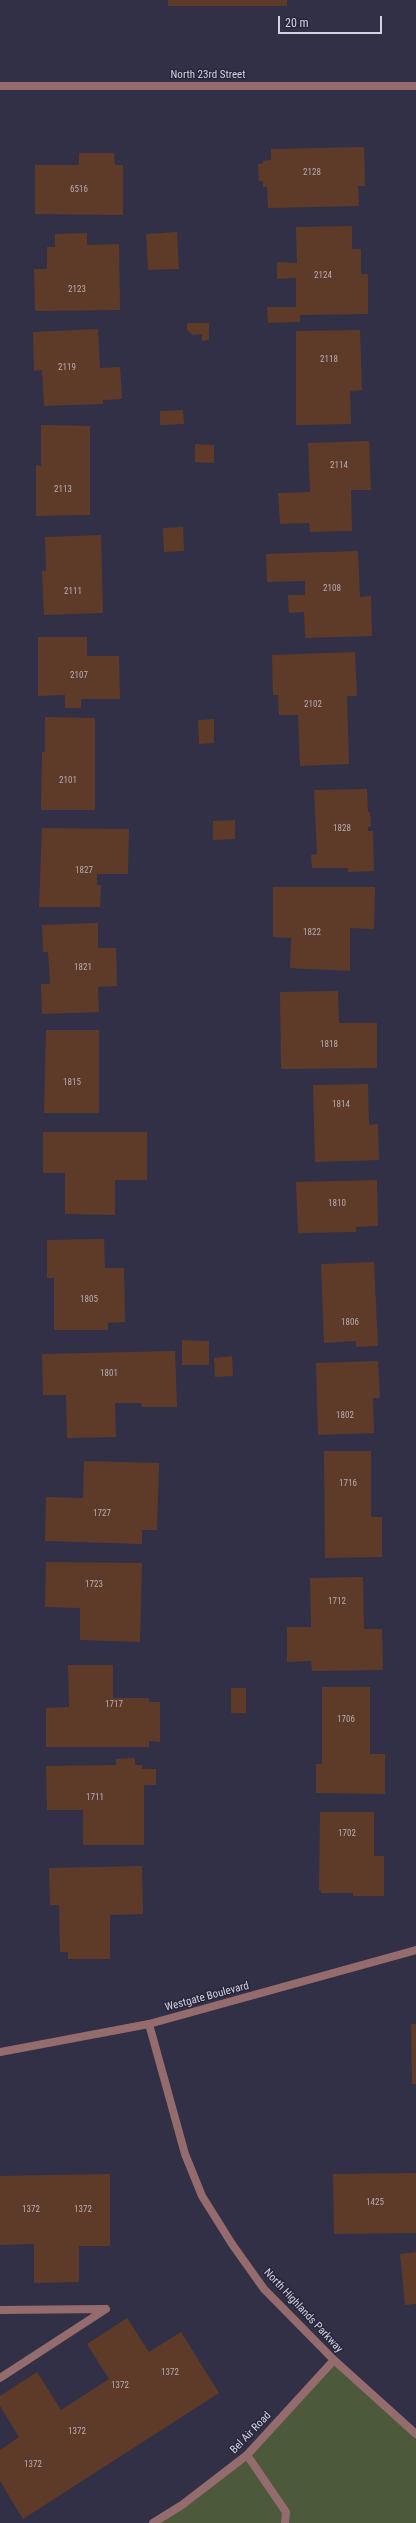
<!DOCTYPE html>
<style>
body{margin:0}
#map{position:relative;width:416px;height:2523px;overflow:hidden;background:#323046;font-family:"Roboto Condensed",sans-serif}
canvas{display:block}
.scale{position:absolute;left:278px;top:16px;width:104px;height:18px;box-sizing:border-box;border:2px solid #d2d2e0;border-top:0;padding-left:5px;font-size:12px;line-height:14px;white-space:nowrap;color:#d2d2e0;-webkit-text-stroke:3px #29263c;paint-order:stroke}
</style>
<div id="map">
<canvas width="416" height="2523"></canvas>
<div class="scale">20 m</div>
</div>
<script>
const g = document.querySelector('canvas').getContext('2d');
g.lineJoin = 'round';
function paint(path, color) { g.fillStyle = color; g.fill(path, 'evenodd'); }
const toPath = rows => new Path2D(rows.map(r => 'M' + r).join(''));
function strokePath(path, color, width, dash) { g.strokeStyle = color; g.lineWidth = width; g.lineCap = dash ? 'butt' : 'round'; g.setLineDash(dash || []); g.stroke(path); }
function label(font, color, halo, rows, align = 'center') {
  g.font = font + ' "Roboto Condensed",sans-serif'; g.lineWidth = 3; g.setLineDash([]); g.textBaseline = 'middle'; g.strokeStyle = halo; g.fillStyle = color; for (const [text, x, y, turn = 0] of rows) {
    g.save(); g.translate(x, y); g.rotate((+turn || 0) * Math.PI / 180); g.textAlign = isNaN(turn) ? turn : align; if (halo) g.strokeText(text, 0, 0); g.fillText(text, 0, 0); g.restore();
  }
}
const green = toPath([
 [334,2360,416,2434,416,2523,153,2523,247,2455]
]);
const building = toPath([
 [168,0,287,0,287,6,168,6],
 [364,147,365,186,358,186,359,206,268,208,267,187,263,187,263,181,259,181,258,164,263,164,263,161,271,160,271,149],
 [79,153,114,153,115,165,123,165,123,215,35,214,35,165,79,165],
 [352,226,352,249,361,249,361,274,368,274,368,314,300,315,300,322,268,323,267,307,296,307,296,278,277,279,277,262,297,263,296,227],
 [177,232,179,269,148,270,146,234],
 [87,233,87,245,119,244,120,310,35,311,34,269,47,269,47,247,55,247,55,234],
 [187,323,209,323,209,340,202,341,202,334,193,335,187,330],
 [98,329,100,368,120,367,122,399,103,400,103,404,44,406,42,370,34,371,33,332],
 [360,330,362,390,350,391,351,424,296,425,296,331],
 [183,410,184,424,160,425,160,411],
 [41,425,90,426,90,515,36,516,36,465,41,466],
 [369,441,371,490,351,490,352,531,310,532,309,523,280,524,278,493,310,492,308,443],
 [195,444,214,445,214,463,195,462],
 [183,527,184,551,164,552,163,528],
 [101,535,103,613,44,615,42,571,46,571,45,537],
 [358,551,360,597,371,596,372,636,305,638,304,612,289,613,288,595,305,595,305,581,267,582,266,554],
 [38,637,87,637,87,656,119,656,120,699,81,699,81,708,65,708,65,695,38,696],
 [355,652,357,696,347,696,349,764,300,766,298,715,279,715,278,695,273,695,272,655],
 [45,717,95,718,95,810,41,810,42,752,45,752],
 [214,719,214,743,199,744,198,720],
 [367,789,368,812,370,812,371,826,368,827,368,831,373,831,374,871,348,872,348,868,312,868,311,855,317,854,314,790],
 [235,820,235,839,213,840,213,821],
 [42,828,129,829,128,874,97,874,97,885,101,885,100,907,39,907],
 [273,887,375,887,374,929,350,928,350,971,290,968,291,938,273,937],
 [98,923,98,948,116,948,117,986,98,987,99,1012,42,1014,41,984,50,984,48,952,43,952,42,925],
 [338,991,339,1023,377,1023,377,1068,281,1069,280,992],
 [46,1030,99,1030,99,1113,44,1113],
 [368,1084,369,1125,378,1124,379,1160,315,1162,313,1085],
 [43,1132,147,1132,147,1180,115,1180,115,1215,65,1214,65,1173,43,1173],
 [377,1180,378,1226,356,1227,356,1232,298,1233,296,1182],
 [104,1239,105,1268,124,1268,125,1322,108,1323,108,1330,54,1330,54,1278,47,1278,47,1240],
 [374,1262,378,1346,356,1347,356,1341,324,1343,321,1264],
 [182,1340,209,1341,209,1365,182,1365],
 [175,1351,177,1407,142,1407,141,1403,115,1403,116,1437,67,1438,66,1395,43,1395,42,1354],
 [232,1356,233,1376,215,1377,214,1358],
 [378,1361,380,1398,373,1398,374,1433,318,1435,316,1363],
 [324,1451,371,1451,371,1517,382,1517,382,1557,325,1558],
 [84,1461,159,1463,157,1530,142,1530,142,1544,45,1541,46,1497,83,1498],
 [46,1562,142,1563,140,1642,80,1640,80,1608,45,1607],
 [363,1577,364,1629,382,1629,383,1670,312,1671,311,1661,287,1662,287,1627,311,1627,310,1578],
 [68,1665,113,1665,113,1698,149,1698,149,1702,160,1702,160,1742,149,1741,149,1747,46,1747,46,1708,69,1707],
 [322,1687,370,1687,370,1754,385,1754,385,1794,316,1793,316,1764,322,1764],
 [231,1688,246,1688,246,1713,231,1713],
 [135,1758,135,1765,142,1765,142,1769,156,1769,156,1785,144,1785,144,1845,83,1845,83,1810,47,1810,46,1766,116,1765,116,1759],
 [320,1812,374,1812,374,1856,384,1856,384,1896,353,1896,353,1893,321,1893,321,1890,319,1890],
 [142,1866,143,1914,110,1915,110,1959,68,1959,68,1952,60,1952,59,1905,50,1905,49,1868],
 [411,2024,416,2024,416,2084,412,2084],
 [416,2173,416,2233,334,2234,333,2174],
 [110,2174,110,2246,79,2246,79,2282,34,2283,34,2244,0,2245,0,2176],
 [416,2252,416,2304,405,2305,400,2254],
 [127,2318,149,2352,181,2332,219,2393,23,2519,0,2481,0,2450,19,2437,0,2406,0,2396,37,2372,61,2410,109,2379,87,2344]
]);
const service = toPath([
 [0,2310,105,2309],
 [0,2378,106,2309],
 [247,2455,286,2512,285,2523]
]);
const minor = toPath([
 [0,86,416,86],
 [149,2024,185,2154,202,2196,232,2244,264,2289,334,2360,416,2434],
 [153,2523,182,2505,247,2455,334,2360]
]);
const tertiary = toPath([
 [0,2052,149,2024,416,1950]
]);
const numberNames = [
 ["2128",312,173],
 ["6516",79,190],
 ["2124",323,276],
 ["2123",77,290],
 ["2118",329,360],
 ["2119",67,368],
 ["2114",339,466],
 ["2113",63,490],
 ["2108",332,589],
 ["2111",73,592],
 ["2107",79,676],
 ["2102",313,705],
 ["2101",68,781],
 ["1828",342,829],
 ["1827",84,871],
 ["1822",312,933],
 ["1821",83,968],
 ["1818",329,1045],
 ["1815",72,1083],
 ["1814",341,1105],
 ["1810",337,1204],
 ["1805",89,1300],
 ["1806",350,1323],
 ["1801",109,1374],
 ["1802",345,1416],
 ["1716",348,1484],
 ["1727",102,1514],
 ["1723",94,1585],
 ["1712",337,1602],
 ["1717",114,1705],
 ["1706",346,1720],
 ["1711",95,1798],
 ["1702",347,1834],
 ["1425",375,2203],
 ["1372",31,2210],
 ["1372",83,2210],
 ["1372",170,2373],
 ["1372",120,2386],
 ["1372",77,2432],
 ["1372",33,2465]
];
const streetNames = [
 ["North 23rd Street",208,75],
 ["Westgate Boulevard",207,1997,-15],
 ["North Highlands Parkway",303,2311,47],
 ["Bel Air Road",251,2433,-46]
];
paint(green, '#4c593a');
paint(building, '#5e3b29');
strokePath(service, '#956c6d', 8);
strokePath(minor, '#956c6d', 8);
strokePath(tertiary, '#956c6d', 8);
label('9px', '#b5acb2', null, numberNames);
label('11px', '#d2d2e0', '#29263c', streetNames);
</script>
